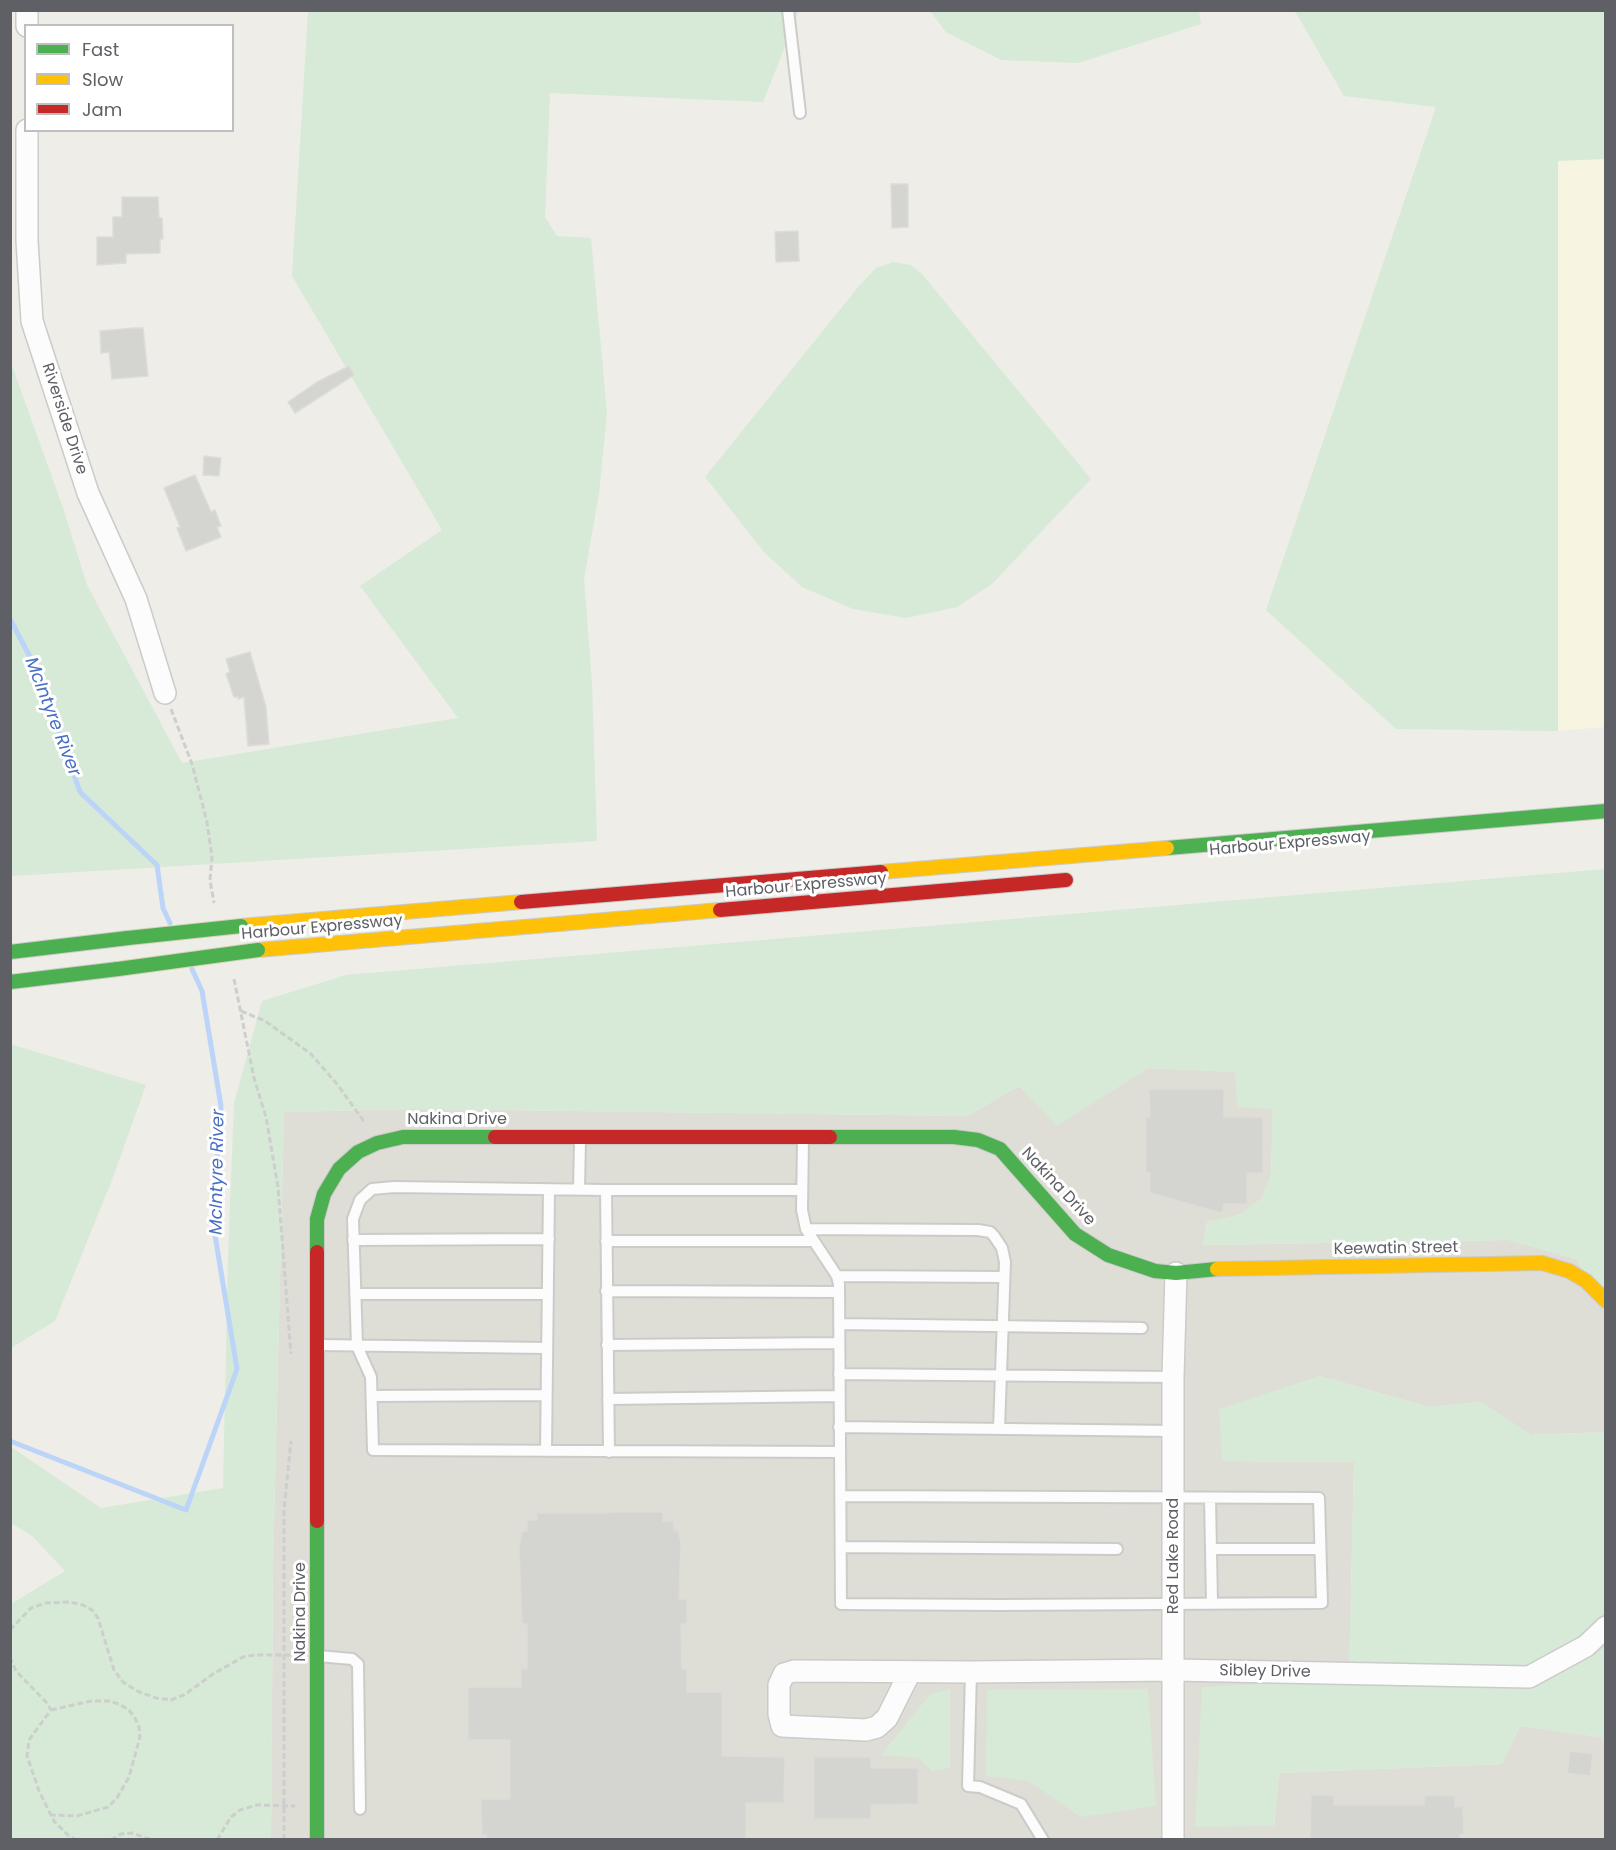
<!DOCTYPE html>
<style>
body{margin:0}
#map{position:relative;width:1616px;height:1850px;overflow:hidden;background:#eeede8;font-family:Poppins,sans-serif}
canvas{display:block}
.frame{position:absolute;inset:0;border:12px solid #5e6066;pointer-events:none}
.legend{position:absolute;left:24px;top:24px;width:210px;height:108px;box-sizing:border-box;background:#fff;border:2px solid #bfbfc2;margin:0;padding:8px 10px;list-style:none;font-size:18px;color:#5e6066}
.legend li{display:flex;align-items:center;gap:12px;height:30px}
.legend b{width:30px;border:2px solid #bfbfc2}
</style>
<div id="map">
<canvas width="1616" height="1850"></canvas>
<div class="frame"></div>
<ul class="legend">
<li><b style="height:8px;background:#4caf50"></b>Fast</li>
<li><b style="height:8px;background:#ffc107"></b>Slow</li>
<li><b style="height:8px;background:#c62828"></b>Jam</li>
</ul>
</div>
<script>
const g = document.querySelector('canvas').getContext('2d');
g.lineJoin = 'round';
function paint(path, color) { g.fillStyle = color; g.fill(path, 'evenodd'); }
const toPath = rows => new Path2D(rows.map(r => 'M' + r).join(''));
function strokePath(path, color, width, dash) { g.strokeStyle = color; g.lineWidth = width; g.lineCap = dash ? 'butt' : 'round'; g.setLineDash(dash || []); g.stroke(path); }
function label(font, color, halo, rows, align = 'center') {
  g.font = font + ' Poppins,sans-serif'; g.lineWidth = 6; g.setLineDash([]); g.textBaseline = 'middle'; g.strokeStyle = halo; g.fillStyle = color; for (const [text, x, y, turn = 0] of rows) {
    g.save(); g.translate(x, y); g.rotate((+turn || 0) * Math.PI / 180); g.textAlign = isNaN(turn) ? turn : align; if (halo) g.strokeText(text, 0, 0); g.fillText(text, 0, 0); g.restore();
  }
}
const commercial = toPath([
 [1606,159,1605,727,1558,731,1558,160]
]);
const education = toPath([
 [1148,1068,1236,1072,1273,1109,1271,1175,1261,1199,1239,1215,1207,1222,1203,1245,1509,1240,1576,1259,1605,1308,1605,1432,1531,1435,1481,1402,1429,1407,1319,1376,1222,1461,1354,1462,1349,1680,1195,1826,1274,1826,1279,1773,1502,1764,1520,1726,1600,1737,1605,1743,1605,1839,271,1840,273,1565,284,1112,416,1109,967,1116,1019,1086,1057,1125]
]);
const green = toPath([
 [308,11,799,11,763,102,550,93,545,217,557,236,591,238,607,413,599,493,584,579,592,683,597,841,11,876,10,360,63,508,87,585,182,763,458,718,360,586,442,530,292,276],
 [930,11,1199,11,1201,24,1078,63,1001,60,946,32],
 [1295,11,1605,11,1605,159,1558,161,1558,731,1396,729,1266,610,1436,107,1344,96],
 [893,262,911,265,922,274,1091,479,992,584,957,607,906,618,853,609,802,587,764,552,705,477,859,286,876,268],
 [1605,869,1605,1308,1576,1259,1509,1240,1203,1245,1207,1222,1239,1215,1261,1199,1271,1175,1273,1109,1237,1107,1235,1072,1148,1068,1057,1126,1019,1086,967,1116,416,1109,284,1112,273,1565,271,1839,11,1839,11,1604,65,1571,32,1536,11,1523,11,1447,101,1508,223,1488,228,1257,234,1103,262,1001,346,975],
 [10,1044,146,1085,112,1180,55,1321,11,1348],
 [1319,1376,1429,1407,1481,1402,1531,1435,1605,1432,1605,1743,1600,1737,1520,1726,1502,1764,1279,1773,1274,1826,1195,1827,1202,1687,1349,1679,1354,1462,1222,1461,1219,1409],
 [950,1689,950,1768,931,1771,919,1758,881,1755,930,1694],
 [1148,1689,1156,1806,1081,1817,1028,1781,986,1776,987,1690]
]);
const stream = toPath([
 [10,619,37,670,80,792,157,865,163,908,170,923],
 [10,1441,186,1510,237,1369,213,1223,221,1106,202,991,192,969]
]);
const building = toPath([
 [891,184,908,184,908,227,892,228,891,184],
 [122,197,158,197,159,218,162,218,163,239,160,239,160,253,126,254,126,263,97,265,97,237,113,237,113,217,122,217,122,197],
 [798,231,799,261,776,262,775,232,798,231],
 [134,328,143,328,148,376,112,379,109,352,101,353,100,331,134,328],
 [349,366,354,375,295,413,288,402,317,382,349,366],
 [204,456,221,458,219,476,203,475,204,456],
 [195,475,211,512,215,510,221,526,217,527,221,537,186,551,177,528,180,527,164,488,195,475],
 [250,652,266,707,269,744,248,746,244,697,238,699,238,697,234,697,226,674,230,672,226,659,250,652],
 [1149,1089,1224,1089,1224,1117,1263,1117,1263,1173,1247,1173,1247,1204,1224,1204,1222,1213,1150,1193,1150,1173,1146,1173,1146,1117,1150,1117,1149,1089],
 [608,1512,663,1512,663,1521,674,1521,674,1531,678,1530,681,1542,679,1599,687,1599,687,1624,681,1624,682,1669,687,1669,687,1692,722,1692,722,1756,785,1757,784,1803,746,1803,746,1839,486,1839,486,1835,482,1835,481,1799,510,1799,510,1740,468,1740,468,1687,521,1687,521,1669,527,1669,527,1624,522,1624,519,1550,522,1532,527,1531,527,1520,537,1520,537,1513,608,1513,608,1512],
 [1570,1751,1593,1754,1590,1776,1567,1773,1570,1751],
 [814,1757,871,1757,871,1768,918,1768,918,1804,871,1805,871,1819,814,1819,814,1757],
 [1311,1795,1334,1795,1334,1805,1424,1805,1424,1795,1455,1796,1455,1807,1463,1806,1464,1835,1460,1835,1460,1839,1310,1839,1311,1795]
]);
const path = toPath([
 [171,709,192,764,207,822,212,857,210,880,214,903],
 [234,979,254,1078,266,1117,278,1187,291,1354],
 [241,1011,265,1021,311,1054,337,1084,365,1123],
 [10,1630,31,1608,46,1603,69,1602,83,1605,92,1610,98,1618,114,1670,123,1682,139,1692,156,1698,171,1700,184,1695,213,1674,243,1657,255,1655,295,1655],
 [10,1657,16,1671,46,1702,51,1710,29,1740,27,1756,39,1791,54,1821,69,1836,76,1840],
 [51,1710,91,1701,108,1701,119,1704,129,1710,135,1718,139,1727,140,1737,129,1777,117,1798,108,1807,77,1816,51,1815],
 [111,1840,121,1834,132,1833,152,1840],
 [217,1840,231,1817,240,1810,257,1805,295,1806],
 [284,1840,284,1510,291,1441]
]);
const lane = toPath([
 [788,10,800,113],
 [803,1139,802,1210,806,1229,837,1276,839,1284,841,1604,1000,1605,1322,1603,1319,1498,841,1496],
 [579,1190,580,1140],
 [606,1190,609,1452],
 [801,1190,606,1190,394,1187,372,1189,360,1200,353,1219,357,1346,371,1377,373,1450,840,1452],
 [806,1229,978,1230,990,1232,994,1236,1002,1248,1005,1262,999,1429],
 [353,1240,549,1239],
 [606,1241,814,1241],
 [837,1276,1004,1277],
 [606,1291,839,1292],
 [355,1294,548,1294],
 [839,1324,1142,1328],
 [319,1345,547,1348],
 [607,1345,839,1343],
 [839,1374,1173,1377],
 [372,1396,546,1395],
 [608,1399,839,1396],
 [839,1427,1174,1431],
 [546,1451,549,1190],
 [1210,1499,1212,1602],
 [841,1547,1117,1549],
 [1212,1549,1320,1549],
 [318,1656,352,1659,358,1664,360,1809],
 [971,1672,968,1786,980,1787,1021,1804,1043,1840]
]);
const street = toPath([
 [27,26,27,10],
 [27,130,27,241,32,321,88,493,136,599,165,693],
 [910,1672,887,1718,877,1727,866,1730,782,1726,779,1714,779,1685,784,1674,794,1671,971,1672,1174,1670,1529,1677,1586,1646,1606,1627],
 [1173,1840,1173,1377,1176,1273]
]);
const fast = toPath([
 [1167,848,1606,811],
 [10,952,128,938],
 [10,982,118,969],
 [830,1137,954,1137,978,1140,1000,1149,1075,1234,1108,1255,1155,1271,1176,1273,1217,1269],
 [317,1252,317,1219,324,1194,339,1169,358,1152,377,1143,403,1137,495,1137],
 [317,1521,317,1840]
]);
const slow = toPath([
 [881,872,1167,848],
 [241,926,521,902],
 [258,950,720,910],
 [1217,1269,1542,1263,1569,1271,1586,1281,1606,1301]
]);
const jam = toPath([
 [521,902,881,872],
 [720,910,1066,880],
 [495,1137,830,1137],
 [317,1252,317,1521]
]);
const fastBridge = toPath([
 [128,938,241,926],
 [118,969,258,950]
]);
const streetNames = [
 ["Riverside Drive",64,419,72],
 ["Harbour Expressway",1290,844,-5],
 ["Harbour Expressway",806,886,-5],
 ["Harbour Expressway",322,928,-5],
 ["Nakina Drive",457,1120],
 ["Nakina Drive",1058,1187,47],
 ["Keewatin Street",1396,1249,-1],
 ["Red Lake Road",1174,1556,-90],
 ["Nakina Drive",301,1612,-90],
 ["Sibley Drive",1265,1672,1]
];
const waterNames = [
 ["McIntyre River",52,717,69],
 ["McIntyre River",218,1172,-89]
];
paint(commercial, '#f7f5e2');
paint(education, '#deddd6');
paint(green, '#d6ead7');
strokePath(stream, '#bcd4f8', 5);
paint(building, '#d4d4d1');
strokePath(building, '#dddcd8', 1.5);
strokePath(lane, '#cbcbca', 14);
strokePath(street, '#cbcbca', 24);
strokePath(fast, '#c9cac8', 16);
strokePath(slow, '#c9cac8', 16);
strokePath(jam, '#c9cac8', 16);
strokePath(path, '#cccfce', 3, [6, 3]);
strokePath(lane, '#fcfcfc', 10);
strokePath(street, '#fcfcfc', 21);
strokePath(fast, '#4caf50', 14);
strokePath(slow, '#ffc107', 14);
strokePath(jam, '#c62828', 14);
strokePath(fastBridge, '#d5d2b6', 16, []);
strokePath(fastBridge, '#4caf50', 14);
label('16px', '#5e6066', '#fff', streetNames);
label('italic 18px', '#486fc4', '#fff', waterNames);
</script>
